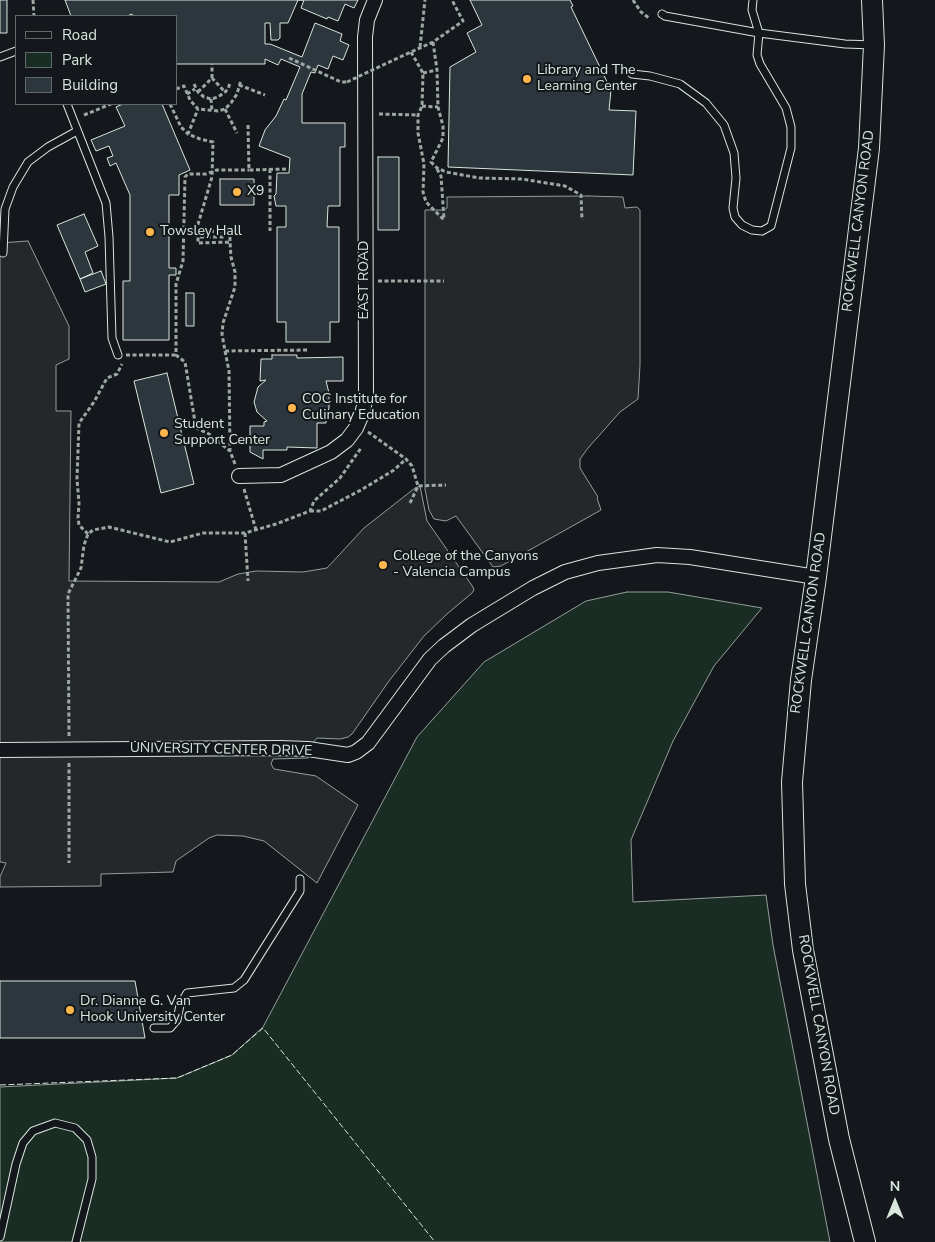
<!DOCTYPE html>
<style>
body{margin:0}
#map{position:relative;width:935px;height:1242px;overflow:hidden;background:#14181c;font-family:"Nunito Sans",sans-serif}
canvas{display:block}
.legend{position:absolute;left:15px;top:15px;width:162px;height:90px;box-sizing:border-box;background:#14181c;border:1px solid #626a69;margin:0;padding:6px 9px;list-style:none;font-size:15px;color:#d8e6dc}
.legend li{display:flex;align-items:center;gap:10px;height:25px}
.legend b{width:25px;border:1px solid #626a69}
.north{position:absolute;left:870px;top:1177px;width:50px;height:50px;-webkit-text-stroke:4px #14181c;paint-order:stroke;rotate:0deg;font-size:14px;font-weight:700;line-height:20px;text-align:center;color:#d8e6dc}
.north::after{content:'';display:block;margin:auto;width:18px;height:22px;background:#d8e6dc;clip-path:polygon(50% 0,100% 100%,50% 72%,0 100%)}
</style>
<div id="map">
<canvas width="935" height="1242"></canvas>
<ul class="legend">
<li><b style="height:6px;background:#14181c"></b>Road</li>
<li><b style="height:14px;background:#1a2d24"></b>Park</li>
<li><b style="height:14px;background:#2c363c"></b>Building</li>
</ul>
<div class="north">N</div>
</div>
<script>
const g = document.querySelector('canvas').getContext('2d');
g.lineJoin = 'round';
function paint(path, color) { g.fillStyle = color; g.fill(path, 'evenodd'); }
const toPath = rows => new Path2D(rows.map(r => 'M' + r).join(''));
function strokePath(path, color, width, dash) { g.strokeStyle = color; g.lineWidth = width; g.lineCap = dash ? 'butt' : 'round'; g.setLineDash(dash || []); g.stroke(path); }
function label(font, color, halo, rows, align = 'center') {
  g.font = font + ' "Nunito Sans",sans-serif'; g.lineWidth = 4; g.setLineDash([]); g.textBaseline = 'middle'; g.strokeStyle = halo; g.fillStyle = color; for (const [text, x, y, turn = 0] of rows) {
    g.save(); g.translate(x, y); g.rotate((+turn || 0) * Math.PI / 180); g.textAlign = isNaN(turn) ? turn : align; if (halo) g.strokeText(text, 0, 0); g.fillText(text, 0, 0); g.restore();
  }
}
const green = toPath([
 [627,592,668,592,762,608,714,666,673,741,631,840,633,902,766,895,773,945,830,1242,0,1242,0,1087,177,1078,232,1055,263,1027,417,737,484,662,586,601,627,592]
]);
const parking = toPath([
 [589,196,623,197,625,208,637,207,640,210,640,365,638,399,620,412,588,448,580,459,580,468,598,497,597,498,601,510,501,566,493,567,456,516,446,521,434,519,429,510,425,489,425,210,444,210,447,208,447,197,589,196],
 [28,241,69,326,69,359,56,365,56,411,71,411,69,581,219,582,238,574,256,571,303,572,327,568,364,528,415,488,420,486,427,521,473,587,474,590,472,593,447,614,424,636,389,681,352,734,348,737,340,739,317,738,308,749,308,758,273,759,271,764,274,769,316,776,358,805,317,883,264,841,243,836,217,835,209,838,176,861,173,872,101,874,101,886,0,887,0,877,6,863,0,862,0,243,28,241]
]);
const building = toPath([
 [0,0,7,0,7,33,0,33,0,0],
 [65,0,358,0,354,8,345,4,338,21,328,17,327,19,301,8,304,0,298,0,288,23,280,23,280,38,278,40,271,40,270,23,265,23,265,44,270,44,302,57,315,23,342,34,340,41,349,45,343,60,333,56,328,69,318,65,315,73,311,72,302,94,302,123,345,123,345,147,340,147,340,206,328,206,327,227,339,227,339,322,330,322,330,342,286,342,286,322,277,322,277,227,286,227,286,206,276,206,274,196,276,194,277,173,289,173,290,158,259,146,265,130,276,116,284,99,286,100,300,67,281,59,278,65,265,59,265,64,176,64,176,16,133,16,132,14,127,16,71,16,65,0],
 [470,0,570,0,573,6,571,7,611,90,609,110,636,111,633,175,448,167,450,67,476,52,467,33,482,25,470,0],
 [123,104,162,104,190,170,179,175,179,195,169,195,169,268,176,268,176,275,169,275,169,340,123,340,123,281,130,281,130,195,116,163,110,166,107,158,113,156,109,146,96,151,91,140,125,126,116,107,123,104],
 [378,157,399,157,399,230,378,230,378,157],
 [220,179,254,179,254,205,220,205,220,179],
 [84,214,98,246,85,252,93,273,80,279,57,225,84,214],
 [101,271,106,284,85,292,80,279,101,271],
 [186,293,194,293,194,326,186,326,186,293],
 [272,355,297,355,297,358,343,357,343,381,326,381,329,393,329,408,326,417,326,423,317,423,317,448,287,447,287,450,263,450,263,459,250,452,250,426,264,426,264,422,267,421,257,412,254,402,258,387,266,380,260,381,261,359,272,359,272,355],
 [167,373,194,484,161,493,134,381,167,373],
 [0,981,135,981,145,1038,0,1038,0,981]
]);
const path = toPath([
 [33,0,34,16],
 [633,0,641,12,649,18],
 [433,42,437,70,438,107,443,126,443,138,431,162,437,168,446,172,479,178,522,179,565,186,581,195,582,220],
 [420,47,425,0],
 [411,52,423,73,422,106,418,115,418,133,424,164,423,192,426,202,444,220],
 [400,57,433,42,463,21,452,0],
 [289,58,341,82,347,82],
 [423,73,437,70],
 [212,78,212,64],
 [194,84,198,92,204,97,211,99,218,97,225,92,228,89,230,83],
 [239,85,265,95],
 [176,89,184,86,190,100,198,109,218,111,225,109,231,103,237,94,241,80],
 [198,92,212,78,225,92],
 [187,94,195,89],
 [211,99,212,111],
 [170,104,181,127,188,134],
 [422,106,438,107],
 [225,109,237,133],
 [379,114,418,115],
 [84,115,111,104],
 [248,125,249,170,287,169],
 [270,169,270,231],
 [437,169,441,176,444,219],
 [196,231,212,177,213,142,200,139,188,134,198,109],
 [223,231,230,231,230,242],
 [184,232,223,231,224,237,198,237,198,243,230,242,231,257,235,272,235,287,223,323,222,334,225,351,308,350],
 [378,281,444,281],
 [225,351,229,371,230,451],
 [126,355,176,355],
 [368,432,406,459,412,466,418,486],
 [235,464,230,451,209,434,196,428,185,362,176,355,176,284,183,261,185,177,188,174,206,174,217,170,249,170],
 [244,489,256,530],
 [410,503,418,486,446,485],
 [310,511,321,511,361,490,394,470,406,459],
 [245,533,248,581],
 [88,534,79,525,78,518,79,503,77,479,79,423,94,402,107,378,117,374,122,364],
 [69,736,68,594,81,568,84,545,88,534,93,530,109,527,170,542,203,533,245,533,276,524,310,511,314,501,340,478,361,448],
 [69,763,69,863]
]);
const lane = toPath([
 [662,14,665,16,759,33,845,44,874,45],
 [0,57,16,51],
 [632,74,650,76,680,84,706,103,724,125,734,153,736,178,733,208,735,217,742,225,752,230,762,231,771,226,791,148,791,127,786,108,760,64,757,55,759,33,752,10,753,0],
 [67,104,106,203,109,237,112,338,118,355],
 [3,253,5,209,13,187,28,162,48,147,77,131],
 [154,1028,170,1028,177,1020,180,1005,187,993,234,988,244,980,300,891,300,879],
 [0,1237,16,1164,23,1143,33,1131,55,1123,75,1128,87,1140,92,1157,92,1179,76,1242]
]);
const street = toPath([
 [239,476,281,475,331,452,347,440,356,428,362,414,366,397,365,37,367,20,375,0],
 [0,750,280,748,308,749,348,755,356,752,368,743,430,659,444,646,472,625,533,588,565,572,598,563,657,555,690,557,816,577]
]);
const secondary = toPath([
 [865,1242,839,1139,803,950,795,884,792,782,801,680,816,577,869,148,874,45,872,0]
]);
const pathBridge = toPath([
 [347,82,400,57]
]);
const fence = toPath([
 [0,1085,177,1078,232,1055,263,1028,435,1242]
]);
const markers = [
 [527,79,5,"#ffb74d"],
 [237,192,5,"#ffb74d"],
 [150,232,5,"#ffb74d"],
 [292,408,5,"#ffb74d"],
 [164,433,5,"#ffb74d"],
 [383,565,5,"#ffb74d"],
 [70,1010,5,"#ffb74d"]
];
const poiNames = [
 ["Library and The",537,71],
 ["Learning Center",537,87],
 ["X9",247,192],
 ["Towsley Hall",160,232],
 ["COC Institute for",302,400],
 ["Culinary Education",302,416],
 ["Student",174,425],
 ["Support Center",174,441],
 ["College of the Canyons",393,557],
 ["- Valencia Campus",393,573],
 ["Dr. Dianne G. Van",80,1002],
 ["Hook University Center",80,1018]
];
const streetNames = [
 ["ROCKWELL CANYON ROAD",859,221,-83],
 ["EAST ROAD",365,280,-90],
 ["ROCKWELL CANYON ROAD",809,623,-82],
 ["UNIVERSITY CENTER DRIVE",221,750,1],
 ["ROCKWELL CANYON ROAD",818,1025,80]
];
paint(green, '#1a2d24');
strokePath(green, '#939e99', 1);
paint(parking, '#24282b');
strokePath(parking, '#939e99', 1);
paint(building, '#2c363c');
strokePath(building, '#d8e6dc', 1);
strokePath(lane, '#d8e6dc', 9);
strokePath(street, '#d8e6dc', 16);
strokePath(secondary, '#d8e6dc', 22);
strokePath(path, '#9da8a2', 3, [4, 2.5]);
strokePath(lane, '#14181c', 7);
strokePath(street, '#14181c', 14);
strokePath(secondary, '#14181c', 20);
strokePath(pathBridge, '#9da8a2', 3, [4, 2.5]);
strokePath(fence, '#d8e6dc', 1, [6, 2.5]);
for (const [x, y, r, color] of markers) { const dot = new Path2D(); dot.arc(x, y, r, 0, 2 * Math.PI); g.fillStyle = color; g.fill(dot); strokePath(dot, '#14181c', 2); }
label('14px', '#d8e6dc', '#14181c', poiNames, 'left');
label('14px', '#d8e6dc', '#14181c', streetNames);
</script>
